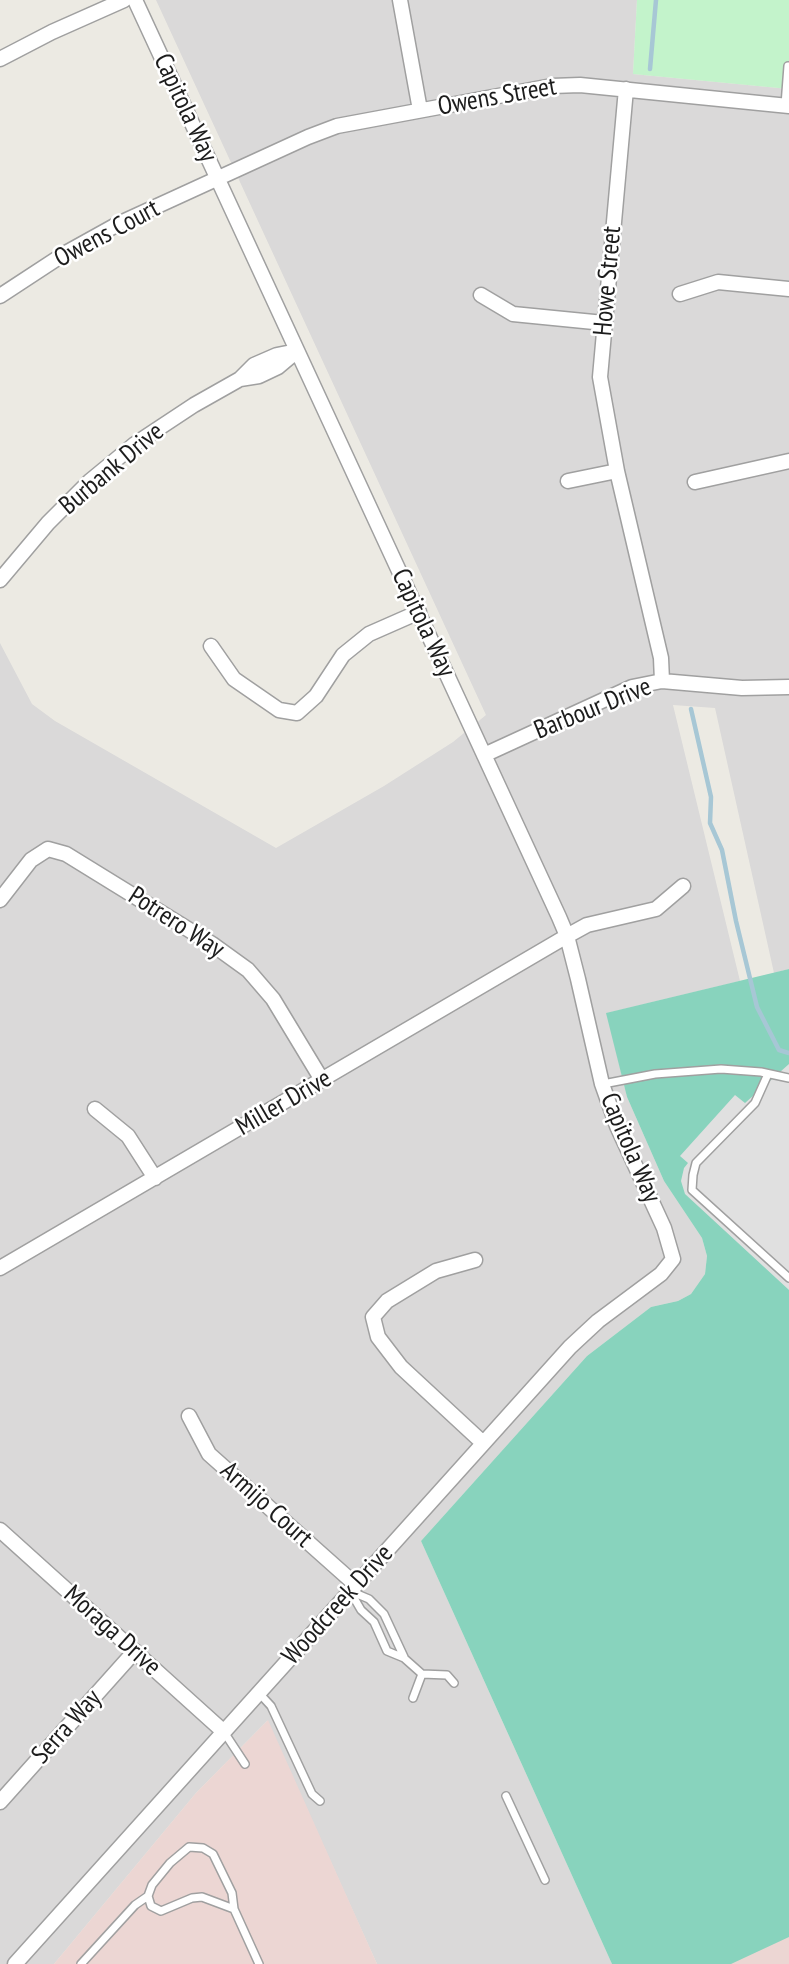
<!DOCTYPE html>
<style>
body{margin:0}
canvas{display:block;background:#eceae3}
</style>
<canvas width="789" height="1964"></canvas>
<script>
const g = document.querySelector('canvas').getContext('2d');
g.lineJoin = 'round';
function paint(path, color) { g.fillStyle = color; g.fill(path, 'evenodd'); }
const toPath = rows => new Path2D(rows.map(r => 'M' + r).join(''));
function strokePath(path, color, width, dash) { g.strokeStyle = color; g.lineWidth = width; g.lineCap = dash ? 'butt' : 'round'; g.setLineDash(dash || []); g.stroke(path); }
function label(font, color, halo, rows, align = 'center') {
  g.font = font + ' "PT Sans Narrow",sans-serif'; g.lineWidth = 5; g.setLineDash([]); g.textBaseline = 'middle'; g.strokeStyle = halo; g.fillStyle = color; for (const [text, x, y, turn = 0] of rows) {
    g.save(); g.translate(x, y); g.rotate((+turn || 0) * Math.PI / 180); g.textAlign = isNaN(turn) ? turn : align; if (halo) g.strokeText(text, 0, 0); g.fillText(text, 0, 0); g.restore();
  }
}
const residential = toPath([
 [156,0,637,0,633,74,789,89,789,969,774,973,715,708,673,705,740,981,607,1013,627,1097,664,1181,702,1238,707,1256,705,1274,691,1294,678,1301,651,1307,587,1356,421,1541,612,1964,377,1964,267,1721,196,1793,54,1964,0,1964,0,643,32,704,55,721,276,848,384,786,453,742,486,715]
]);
const commercial = toPath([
 [268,1720,377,1964,54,1964,196,1793],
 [789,1934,789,1964,721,1964]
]);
const park = toPath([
 [637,0,789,0,789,89,633,74]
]);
const pitch = toPath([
 [789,969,789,1937,731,1964,612,1964,421,1541,587,1356,651,1307,678,1301,691,1294,705,1274,707,1256,702,1238,664,1181,627,1097,606,1013]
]);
const parking = toPath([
 [789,1064,789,1290,685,1194,681,1181,684,1168,688,1163,680,1156,735,1095,745,1103]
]);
const stream = toPath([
 [650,69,656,0],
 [691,709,711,797,710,823,722,850,736,921,757,1007,779,1050,789,1053]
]);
const lane = toPath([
 [785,105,788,66],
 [768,1074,755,1103,696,1163,693,1175,692,1190,789,1278],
 [603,1084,655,1074,721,1069,761,1072,789,1078],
 [350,1591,361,1610,374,1622,387,1651,404,1658,422,1674,447,1675,454,1683],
 [350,1591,369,1599,384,1614,404,1657],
 [259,1693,271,1706,312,1794,320,1801],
 [413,1698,422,1674],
 [224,1732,245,1764],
 [506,1796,545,1880],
 [234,1909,202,1897,192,1898,161,1911,151,1906,148,1896,152,1885,170,1863,189,1847,203,1848,213,1854,232,1893,234,1909,259,1964],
 [81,1964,135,1905,148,1896]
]);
const street = toPath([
 [400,0,420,110],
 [0,59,52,32,124,0],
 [626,89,600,377,617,471,661,658,662,681],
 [680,294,718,282,789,289],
 [481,295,513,314,604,323],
 [0,296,64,254,118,224,308,137,337,126,552,86,580,85,789,106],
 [240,379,259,376,278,367,297,351],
 [568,481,617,471],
 [695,482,789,461],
 [0,580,48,523,90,481,135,444,194,405,240,379,254,365,277,355,297,351],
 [211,646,234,679,279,710,297,713,316,696,343,655,369,634,419,612],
 [484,755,632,687,662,681,742,688,789,687],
 [0,900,31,860,48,849,66,854,212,944,248,970,273,999,322,1080],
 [95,1109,128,1136,155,1178],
 [475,1260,436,1271,387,1301,373,1317,378,1337,401,1367,483,1443],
 [0,1268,567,936,587,925,656,909,683,886],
 [189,1416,209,1454,356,1585],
 [0,1530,224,1732],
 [0,1802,135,1651],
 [15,1964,570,1347,598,1321,661,1274,673,1259,664,1228,617,1126,602,1084,578,979,567,936,559,917,135,0]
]);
const streetNames = [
 ["Owens Street",497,97,-10],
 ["Capitola Way",185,108,65],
 ["Owens Court",107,234,-28],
 ["Howe Street",608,281,-85],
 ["Burbank Drive",112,469,-40],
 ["Capitola Way",423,623,65],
 ["Barbour Drive",593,709,-22],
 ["Potrero Way",176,923,33],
 ["Miller Drive",284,1103,-30],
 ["Capitola Way",630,1148,67],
 ["Armijo Court",266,1505,42],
 ["Woodcreek Drive",338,1605,-48],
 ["Moraga Drive",112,1631,42],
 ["Serra Way",67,1727,-48]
];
paint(residential, '#dad9d9');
paint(commercial, '#ecd6d3');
paint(park, '#c3f3cb');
paint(pitch, '#88d3bd');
paint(parking, '#e0e0e0');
strokePath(stream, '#a7c7d5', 4.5);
strokePath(lane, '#a0a0a0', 10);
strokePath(street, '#a0a0a0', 17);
strokePath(lane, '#fff', 7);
strokePath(street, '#fff', 14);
label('26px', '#1c1c1c', '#fff', streetNames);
</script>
